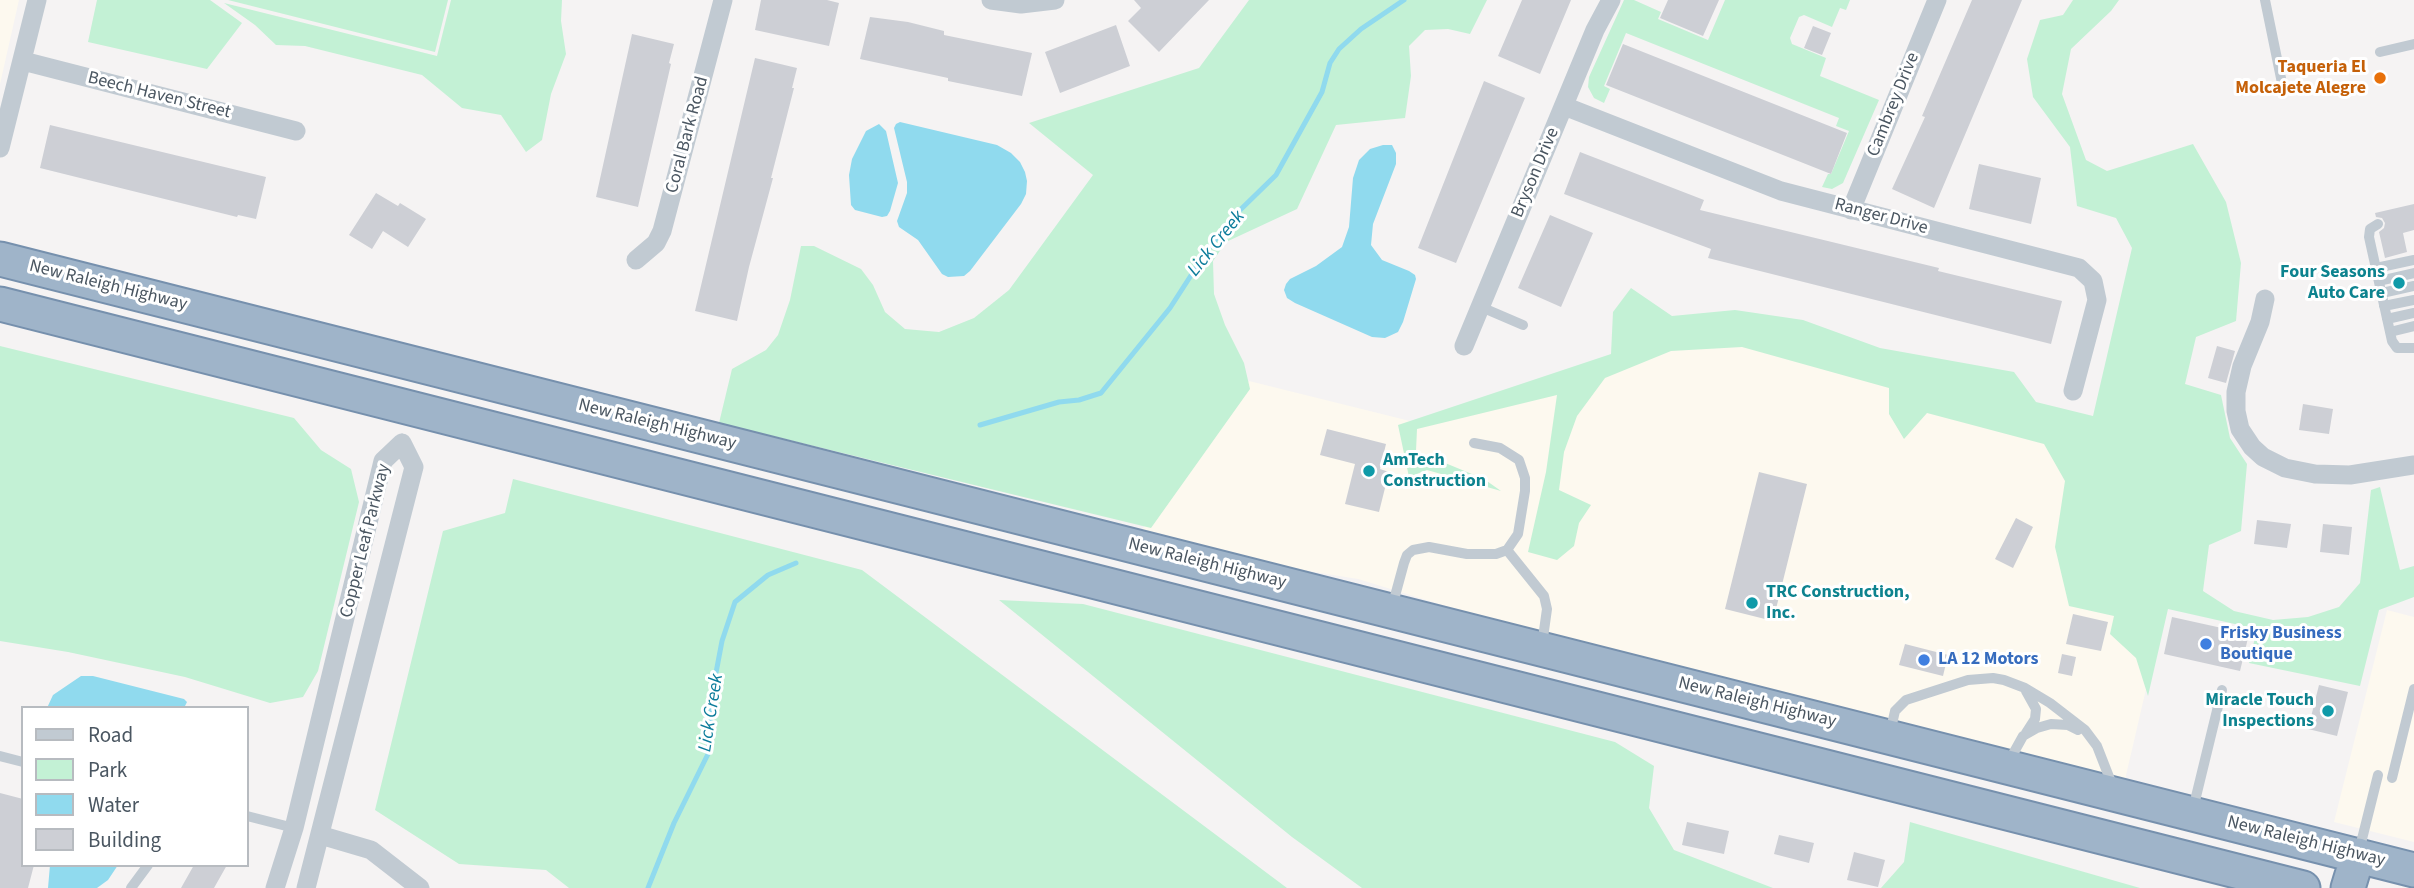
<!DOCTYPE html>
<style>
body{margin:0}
#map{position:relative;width:2414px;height:888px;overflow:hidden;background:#f5f3f3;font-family:"Source Sans 3",sans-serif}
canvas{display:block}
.legend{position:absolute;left:21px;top:706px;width:228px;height:161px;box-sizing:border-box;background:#fff;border:2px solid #b7bbc0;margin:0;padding:9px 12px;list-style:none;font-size:21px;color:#4a5661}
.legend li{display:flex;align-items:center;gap:14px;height:35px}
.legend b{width:35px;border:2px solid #b7bbc0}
</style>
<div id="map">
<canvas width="2414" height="888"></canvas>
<ul class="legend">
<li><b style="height:9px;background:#c1cad2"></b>Road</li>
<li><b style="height:19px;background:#c3f1d5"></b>Park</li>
<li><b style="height:19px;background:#90daee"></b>Water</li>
<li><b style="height:19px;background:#cdcfd5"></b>Building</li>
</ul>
</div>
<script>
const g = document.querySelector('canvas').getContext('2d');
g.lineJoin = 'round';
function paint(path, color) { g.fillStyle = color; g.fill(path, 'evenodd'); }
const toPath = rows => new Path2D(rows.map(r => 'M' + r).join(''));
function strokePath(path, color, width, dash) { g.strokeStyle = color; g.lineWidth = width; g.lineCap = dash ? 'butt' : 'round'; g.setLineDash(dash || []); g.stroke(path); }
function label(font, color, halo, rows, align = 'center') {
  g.font = font + ' "Source Sans 3",sans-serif'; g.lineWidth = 6; g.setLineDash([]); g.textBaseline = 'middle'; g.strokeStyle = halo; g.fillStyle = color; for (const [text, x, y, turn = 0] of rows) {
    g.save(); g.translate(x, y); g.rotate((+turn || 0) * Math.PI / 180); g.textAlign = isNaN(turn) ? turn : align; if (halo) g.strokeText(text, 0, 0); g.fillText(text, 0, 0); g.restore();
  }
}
const commercial = toPath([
 [0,0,19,0,0,84],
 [1726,320,2039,414,2117,609,2150,672,2124,784,1534,633,1358,579,1246,561,1141,531,1249,381,1418,423],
 [2387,610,2414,617,2414,842,2334,822]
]);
const green = toPath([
 [97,0,210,0,242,23,207,69,88,42],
 [228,0,448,0,435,52],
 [451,0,562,0,561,21,566,54,551,94,542,140,526,152,501,115,462,108,422,75,305,46,276,45,255,25,224,3,437,56],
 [1249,0,1487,0,1470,34,1448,29,1425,30,1409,46,1411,76,1405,118,1336,125,1297,209,1226,242,1213,261,1214,294,1225,325,1244,363,1250,389,1151,528,719,423,732,369,766,350,778,335,790,300,801,246,814,246,861,269,873,285,885,312,905,329,939,332,974,318,1009,290,1093,175,1029,123,1199,68],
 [1624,0,1634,0,1661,12,1658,19,1708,40,1725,0,1850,0,1846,10,1840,8,1832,27,1804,15,1799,17,1790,38,1792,44,1826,58,1820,76,1879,100,1843,183,1832,189,1822,187,1828,174,1831,174,1849,131,1836,126,1839,118,1626,33,1604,86,1610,89,1604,103,1594,98,1588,87,1589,77],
 [2073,0,2119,0,2111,11,2071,49,2062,94,2086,160,2107,171,2193,144,2226,202,2241,263,2236,321,2196,337,2185,384,2221,395,2230,438,2247,464,2241,531,2209,545,2203,591,2234,611,2273,620,2308,617,2339,607,2360,583,2371,490,2380,487,2400,570,2414,566,2414,597,2379,610,2360,686,2249,663,2257,629,2168,609,2148,696,2136,658,2110,634,2114,616,2069,606,2055,547,2065,481,2044,444,1927,413,1904,439,1889,414,1889,388,1742,347,1671,351,1605,378,1577,416,1564,452,1559,490,1591,505,1579,523,1574,546,1557,560,1528,552,1546,472,1557,395,1417,429,1416,451,1484,479,1501,491,1427,470,1409,477,1398,425,1611,354,1613,312,1631,288,1672,316,1735,310,1803,320,1880,348,2014,372,2036,402,2093,416,2132,248,2116,218,2077,206,2070,147,2033,97,2027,59,2040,20,2063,15],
 [0,346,294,418,321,450,351,469,359,502,318,671,303,697,270,703,185,677,68,652,0,641],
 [513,479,862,570,1287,888,569,888,546,870,459,864,375,810,443,531,505,513],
 [999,600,1083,604,1615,742,1654,766,1649,808,1674,850,1773,888,1362,888,1292,837],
 [1910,822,2140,888,1881,888,1904,862]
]);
const water = toPath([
 [900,122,997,145,1011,153,1020,162,1025,172,1027,181,1026,194,1021,204,970,271,964,276,948,277,942,274,918,240,899,227,897,221,907,193,907,182,894,128,896,124],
 [879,124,886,131,898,183,890,211,887,216,882,217,855,210,851,205,849,175,852,159,866,131],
 [1383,145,1392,145,1396,153,1396,164,1373,224,1371,245,1382,260,1409,271,1415,275,1416,279,1403,322,1398,332,1385,338,1372,337,1295,303,1287,298,1284,290,1286,284,1290,279,1316,266,1342,247,1349,227,1353,178,1359,160,1370,149],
 [81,676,93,676,184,699,187,702,185,706,47,708,53,695],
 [50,865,118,865,108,880,97,888,48,888]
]);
const stream = toPath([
 [980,425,1059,402,1079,400,1101,393,1170,308,1208,249,1235,215,1276,175,1322,92,1330,63,1339,49,1361,29,1404,0],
 [648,888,674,823,708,754,712,694,722,641,735,602,768,575,796,563]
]);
const building = toPath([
 [761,0,827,0,839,3,829,46,755,30],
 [1134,0,1209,0,1159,52,1128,21,1141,8],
 [1522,0,1571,0,1540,74,1498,56],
 [1668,0,1719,0,1703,36,1660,18],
 [1972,0,2022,0,1934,208,1892,189,1925,117,1922,116],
 [870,17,908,22,944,31,944,35,1032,53,1022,96,948,81,948,78,860,59],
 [1116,25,1130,66,1060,93,1045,52],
 [1813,26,1831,33,1822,55,1804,48],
 [632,34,674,44,669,63,671,64,638,207,596,197],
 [1623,44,1847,133,1831,174,1606,85],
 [755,58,797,68,792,88,794,88,771,178,773,178,749,267,737,321,695,311],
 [1484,81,1525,98,1456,263,1418,248],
 [50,125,266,177,256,219,238,215,237,217,40,168],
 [1580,152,1704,200,1700,210,1939,268,1938,271,2062,301,2051,344,1708,258,1711,249,1564,194],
 [1979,164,2041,178,2031,224,1969,209],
 [376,193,398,206,400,203,426,219,408,247,383,231,372,249,349,235],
 [2414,204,2414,230,2403,233,2407,252,2385,258,2379,232,2384,228,2385,223,2382,218,2376,217,2375,213],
 [1550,215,1593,233,1561,307,1518,288],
 [2217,346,2235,351,2226,383,2208,378],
 [2303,404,2333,409,2329,434,2299,430],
 [1327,429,1386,444,1380,469,1389,472,1379,512,1345,504,1355,464,1320,455],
 [1759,472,1807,484,1773,621,1725,609],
 [2016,518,2033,527,2013,568,1995,559],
 [2257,520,2291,524,2287,548,2254,544],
 [2323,524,2352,527,2349,555,2320,552],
 [2073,614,2108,622,2101,651,2066,644],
 [2172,617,2249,634,2240,671,2164,654],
 [1905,644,1948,655,1943,676,1899,665],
 [2062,654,2076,657,2072,676,2058,673],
 [2319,685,2348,692,2337,736,2308,729],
 [0,793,23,799,23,865,34,865,28,888,0,888],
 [1687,822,1729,831,1724,854,1682,845],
 [1779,835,1814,843,1809,863,1774,854],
 [1854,852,1885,860,1878,887,1847,880],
 [194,865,227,865,214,888,181,888]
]);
const service = toPath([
 [2265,0,2283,88],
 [2380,52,2414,44],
 [2378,224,2370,229,2369,237,2392,341,2397,348,2414,348],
 [2376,268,2414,260],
 [2379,281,2414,273],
 [2382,293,2414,286],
 [2384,306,2414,300],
 [1481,307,1523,325],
 [2387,319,2414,313],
 [2390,332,2414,326],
 [1507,550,1544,596,1547,609,1542,645],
 [1392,607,1404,563,1407,555,1413,550,1429,547,1467,554,1496,554,1507,550,1518,534,1525,491,1525,478,1519,460,1500,448,1474,443],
 [1890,733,1895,711,1906,700,1968,680,1993,678,2004,680,2025,688,2050,703,2085,730,2097,746,2113,787],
 [2026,733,2035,719,2036,709,2026,691],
 [0,756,23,762],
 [2008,763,2023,736,2037,728,2051,724,2068,725,2078,730],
 [2392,778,2414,689],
 [2193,809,2222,690],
 [247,816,294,828],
 [2359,851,2378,775],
 [131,888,148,865]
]);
const minor = toPath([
 [991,0,1021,4,1055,0],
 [23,61,296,131],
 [1564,106,1781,191,2079,268,2093,281,2097,300,2073,391],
 [0,148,37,0],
 [1851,210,1937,0],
 [636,260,656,243,662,231,723,0],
 [2265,299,2260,322,2242,366,2236,392,2236,411,2240,429,2252,447,2263,457,2285,468,2315,474,2350,475,2414,465],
 [1464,346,1595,30,1611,0],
 [320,835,371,850,420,888],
 [275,888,294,828,383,461,402,443],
 [306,888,414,467,402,443]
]);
const trunk = toPath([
 [0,259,2414,870],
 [0,304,2303,888],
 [2348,888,2358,855]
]);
const markers = [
 [2380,78,7,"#e8710a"],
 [2399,283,7,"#0f9aa8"],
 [1369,471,7,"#0f9aa8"],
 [1752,603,7,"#0f9aa8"],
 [2206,644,7,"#3f7fe0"],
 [1924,660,7,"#3f7fe0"],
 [2328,711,7,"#0f9aa8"]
];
const foodNames = [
 ["Taqueria El",2366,68],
 ["Molcajete Alegre",2366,89]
];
const streetNames = [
 ["Beech Haven Street",159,96,14],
 ["Cambrey Drive",1894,105,-68],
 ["Coral Bark Road",688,135,-75],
 ["Bryson Drive",1536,173,-67],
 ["Ranger Drive",1881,217,15],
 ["New Raleigh Highway",108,286,14],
 ["New Raleigh Highway",657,425,14],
 ["Copper Leaf Parkway",366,541,-76],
 ["New Raleigh Highway",1207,564,14],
 ["New Raleigh Highway",1757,703,14],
 ["New Raleigh Highway",2306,842,14]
];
const cultureNames = [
 ["Four Seasons",2385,273],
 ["Auto Care",2385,294],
 ["AmTech",1383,461,"left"],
 ["Construction",1383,482,"left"],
 ["TRC Construction,",1766,593,"left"],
 ["Inc.",1766,614,"left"],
 ["Miracle Touch",2314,701],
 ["Inspections",2314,722]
];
const shopNames = [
 ["Frisky Business",2220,634],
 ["Boutique",2220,655],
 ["LA 12 Motors",1938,660]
];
const waterNames = [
 ["Lick Creek",1217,244,-51],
 ["Lick Creek",712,713,-81]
];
paint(commercial, '#fdf9ef');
paint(green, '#c3f1d5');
paint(water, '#90daee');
strokePath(stream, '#90daee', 5);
paint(building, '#cdcfd5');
strokePath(trunk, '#7690ad', 37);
strokePath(service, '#c1cad2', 10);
strokePath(minor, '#c1cad2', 19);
strokePath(trunk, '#9fb4c9', 33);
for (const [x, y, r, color] of markers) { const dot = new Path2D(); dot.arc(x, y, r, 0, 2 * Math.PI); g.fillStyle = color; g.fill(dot); strokePath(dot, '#fff', 2.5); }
label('bold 18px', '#c56008', '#fff', foodNames, 'right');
label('18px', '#4a5661', '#fff', streetNames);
label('bold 18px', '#0d838f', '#fff', cultureNames, 'right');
label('bold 18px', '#366cbe', '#fff', shopNames, 'left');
label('italic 19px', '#0c7c9b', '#fff', waterNames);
</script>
